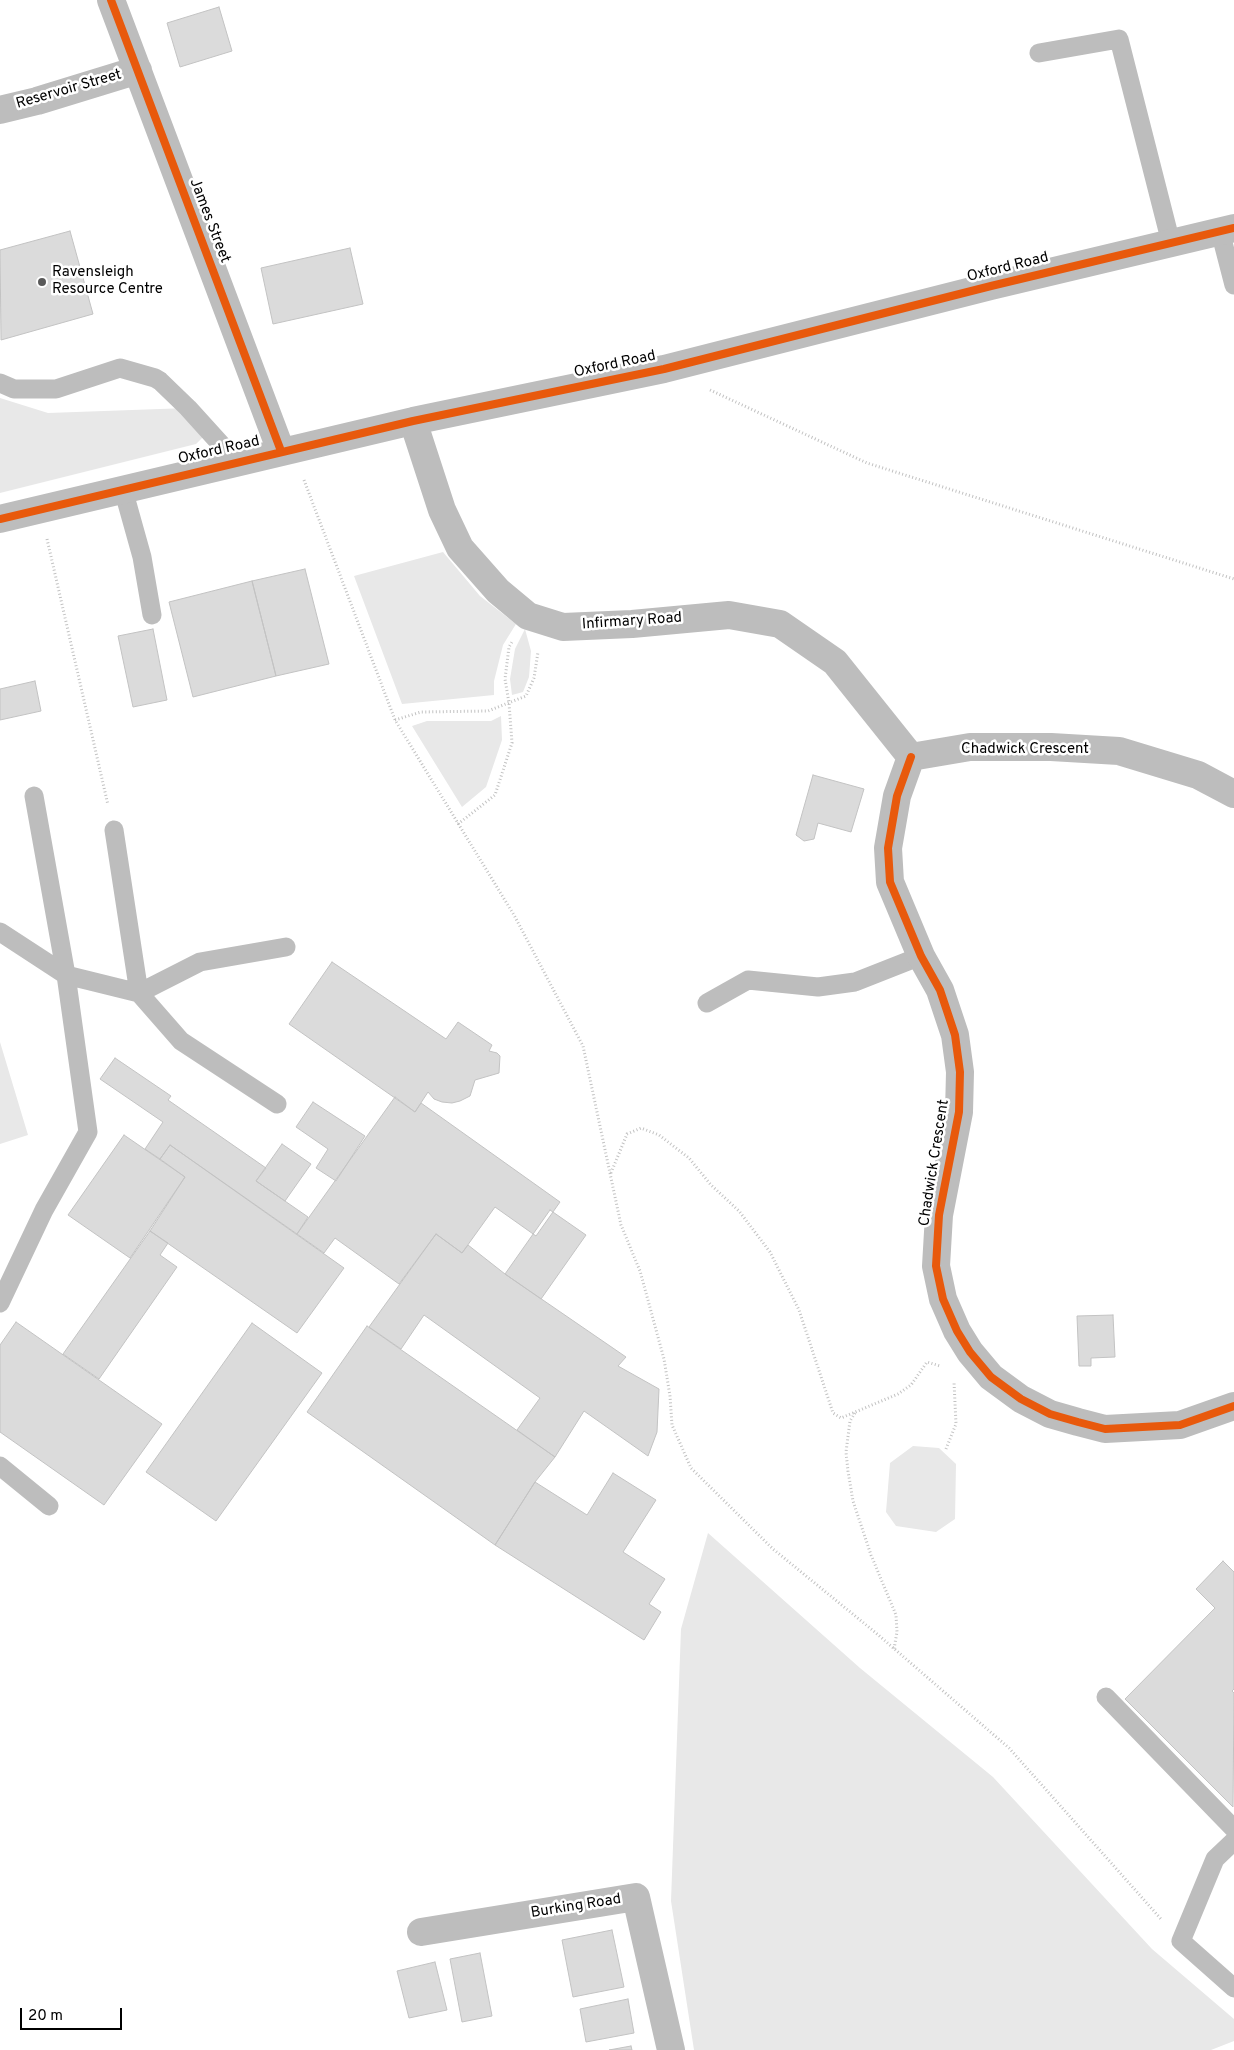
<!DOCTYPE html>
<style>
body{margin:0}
#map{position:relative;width:1234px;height:2050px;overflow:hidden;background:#fff;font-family:Overpass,sans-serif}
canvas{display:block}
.scale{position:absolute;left:20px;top:2008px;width:102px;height:22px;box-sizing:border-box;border:2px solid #000;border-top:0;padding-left:6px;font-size:15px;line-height:18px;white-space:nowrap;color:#000;-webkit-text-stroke:4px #fff;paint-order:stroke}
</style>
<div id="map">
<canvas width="1234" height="2050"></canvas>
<div class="scale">20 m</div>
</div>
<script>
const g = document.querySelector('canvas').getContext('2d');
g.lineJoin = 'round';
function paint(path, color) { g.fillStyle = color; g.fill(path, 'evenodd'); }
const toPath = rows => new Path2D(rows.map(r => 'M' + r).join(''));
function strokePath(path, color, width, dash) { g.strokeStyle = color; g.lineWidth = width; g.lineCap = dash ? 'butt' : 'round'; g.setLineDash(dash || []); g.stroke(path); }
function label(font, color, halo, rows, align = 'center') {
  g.font = font + ' Overpass,sans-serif'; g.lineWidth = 5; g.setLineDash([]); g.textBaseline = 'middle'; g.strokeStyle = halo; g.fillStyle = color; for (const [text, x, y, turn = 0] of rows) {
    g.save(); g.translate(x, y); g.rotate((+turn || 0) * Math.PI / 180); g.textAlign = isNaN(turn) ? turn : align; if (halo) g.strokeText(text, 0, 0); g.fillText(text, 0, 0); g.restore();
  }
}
const green = toPath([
 [0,398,48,413,188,408,209,431,196,444,0,493],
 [443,552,480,596,516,624,503,645,494,681,494,695,402,704,354,576],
 [525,629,531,651,529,677,523,692,512,695,510,679,515,649],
 [501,716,502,740,486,787,462,807,412,726,427,721,491,721],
 [0,1042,28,1135,0,1144],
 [913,1446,939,1448,956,1464,955,1519,936,1532,896,1526,886,1512,890,1463],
 [708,1533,860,1668,993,1777,1152,1949,1234,2019,1234,2041,1211,2050,694,2050,671,1901,681,1629]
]);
const building = toPath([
 [219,7,232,51,180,67,167,23,219,7],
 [70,231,93,314,1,340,0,250,70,231],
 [350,248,363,304,273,324,261,268,350,248],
 [305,569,329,664,276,676,252,581,305,569],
 [252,581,276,676,193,697,169,602,252,581],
 [153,629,167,700,133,707,118,636,153,629],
 [35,681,41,711,0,720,0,689,35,681],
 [813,775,864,789,851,832,818,823,814,839,804,841,796,835,813,775],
 [332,962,446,1039,458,1022,492,1045,489,1051,497,1053,500,1056,499,1073,475,1080,470,1096,460,1101,452,1103,442,1102,434,1099,428,1092,415,1112,289,1024,332,962],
 [115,1058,171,1096,168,1100,266,1168,256,1181,308,1217,297,1234,170,1145,160,1159,145,1149,163,1122,100,1079,115,1058],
 [395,1097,415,1112,421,1103,560,1202,536,1236,495,1207,462,1253,436,1234,399,1284,335,1238,324,1253,297,1234,395,1097],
 [313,1102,365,1136,336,1181,316,1168,328,1149,296,1127,313,1102],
 [124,1135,185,1177,130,1258,68,1215,124,1135],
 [282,1144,311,1164,285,1201,256,1181,282,1144],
 [170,1145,344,1268,297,1333,150,1231,185,1177,160,1159,170,1145],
 [550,1210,586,1235,541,1299,505,1274,550,1210],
 [150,1231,168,1243,160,1255,177,1267,99,1379,63,1354,150,1231],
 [436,1234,462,1253,468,1245,505,1274,626,1357,618,1366,659,1389,657,1432,648,1456,584,1411,555,1457,517,1430,540,1398,424,1315,401,1349,369,1327,436,1234],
 [1113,1315,1115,1357,1091,1358,1091,1366,1079,1366,1077,1316,1113,1315],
 [16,1322,162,1424,104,1505,0,1432,0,1345,16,1322],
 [252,1323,322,1373,216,1521,146,1472,252,1323],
 [367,1326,555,1457,535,1482,495,1545,307,1412,367,1326],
 [613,1473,656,1500,623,1552,665,1579,649,1604,661,1612,644,1640,495,1545,535,1482,587,1515,613,1473],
 [1223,1561,1234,1572,1234,1689,1232,1691,1234,1693,1233,1807,1125,1699,1215,1608,1196,1589,1223,1561],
 [612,1930,624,1987,573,1997,562,1940,612,1930],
 [480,1953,492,2016,462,2022,450,1959,480,1953],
 [435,1962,447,2010,409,2018,397,1971,435,1962],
 [628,1999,634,2033,586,2042,580,2009,628,1999],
 [631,2046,632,2050,609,2050,631,2046]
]);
const path = toPath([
 [710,390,867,463,1234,579],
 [304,480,395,720,514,915,583,1046,621,1225,640,1271,664,1359,670,1396,672,1425,691,1468,773,1549,876,1633,1009,1748,1161,1919],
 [47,539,108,805],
 [395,720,421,712,488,711,526,696,534,678,538,652],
 [458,824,495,795,512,743,509,703,505,679,509,647,512,642],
 [611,1173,627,1134,641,1128,659,1135,689,1158,711,1185,739,1211,770,1252,799,1310,833,1413,841,1418,898,1394,911,1385,927,1362,940,1366],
 [855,1413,850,1421,846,1452,848,1471,853,1501,871,1555,896,1615,897,1632,894,1649],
 [946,1449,956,1424,954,1382]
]);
const lane = toPath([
 [1039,53,1119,39,1171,243],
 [1220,231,1234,285],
 [0,383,14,389,56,389,120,368,155,378,160,381,188,408,236,461],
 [123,489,142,557,152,615],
 [114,830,139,993,200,962,286,947],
 [0,932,66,975,139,993,181,1041,277,1104],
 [707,1003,748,980,818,987,855,982,921,956],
 [0,1303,44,1210,88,1132,66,975,34,796],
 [0,1466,49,1506],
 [1106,1697,1234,1829],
 [1234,1841,1215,1859,1181,1941,1234,1988]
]);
const street = toPath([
 [111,0,281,451],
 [0,110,37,101,138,70],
 [413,421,442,510,460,548,498,591,528,616,563,627,632,624,729,615,780,624,835,662,911,757],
 [0,519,413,421,664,369,991,286,1234,228],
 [911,757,897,796,888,848,890,882,921,956,940,990,955,1035,960,1072,959,1112,939,1215,936,1266,943,1299,957,1331,970,1352,991,1377,1021,1399,1050,1414,1078,1422,1105,1429,1180,1425,1234,1406],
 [911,757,970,747,1051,747,1119,751,1198,775,1234,794],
 [421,1932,636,1897,671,2050]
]);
const cycleway = toPath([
 [111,0,281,451],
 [0,519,413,421,664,369,991,286,1234,228],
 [911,757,897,796,888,848,890,882,921,956,940,990,955,1035,960,1072,959,1112,939,1215,936,1266,943,1299,957,1331,970,1352,991,1377,1021,1399,1050,1414,1078,1422,1105,1429,1180,1425,1234,1406]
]);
const markers = [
 [42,282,5,"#595959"]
];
const streetNames = [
 ["Reservoir Street",69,90,-16],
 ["James Street",209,221,69],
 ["Oxford Road",1008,268,-14],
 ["Oxford Road",615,365,-12],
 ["Oxford Road",219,451,-13],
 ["Infirmary Road",632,622,-4],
 ["Chadwick Crescent",1025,750],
 ["Chadwick Crescent",935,1163,-81],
 ["Burking Road",576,1907,-9]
];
const poiNames = [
 ["Ravensleigh",52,273],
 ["Resource Centre",52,290]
];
paint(green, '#e8e8e8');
paint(building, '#dbdbdb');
strokePath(building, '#c3c3c3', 1);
strokePath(path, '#c2c2c2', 3, [1, 2.5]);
strokePath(lane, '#bdbdbd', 19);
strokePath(street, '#bdbdbd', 28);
strokePath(cycleway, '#e8590c', 8);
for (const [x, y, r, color] of markers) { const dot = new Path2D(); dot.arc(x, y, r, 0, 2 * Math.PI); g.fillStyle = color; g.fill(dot); strokePath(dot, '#fff', 2); }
label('15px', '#000', '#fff', streetNames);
label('15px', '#000', '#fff', poiNames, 'left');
</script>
